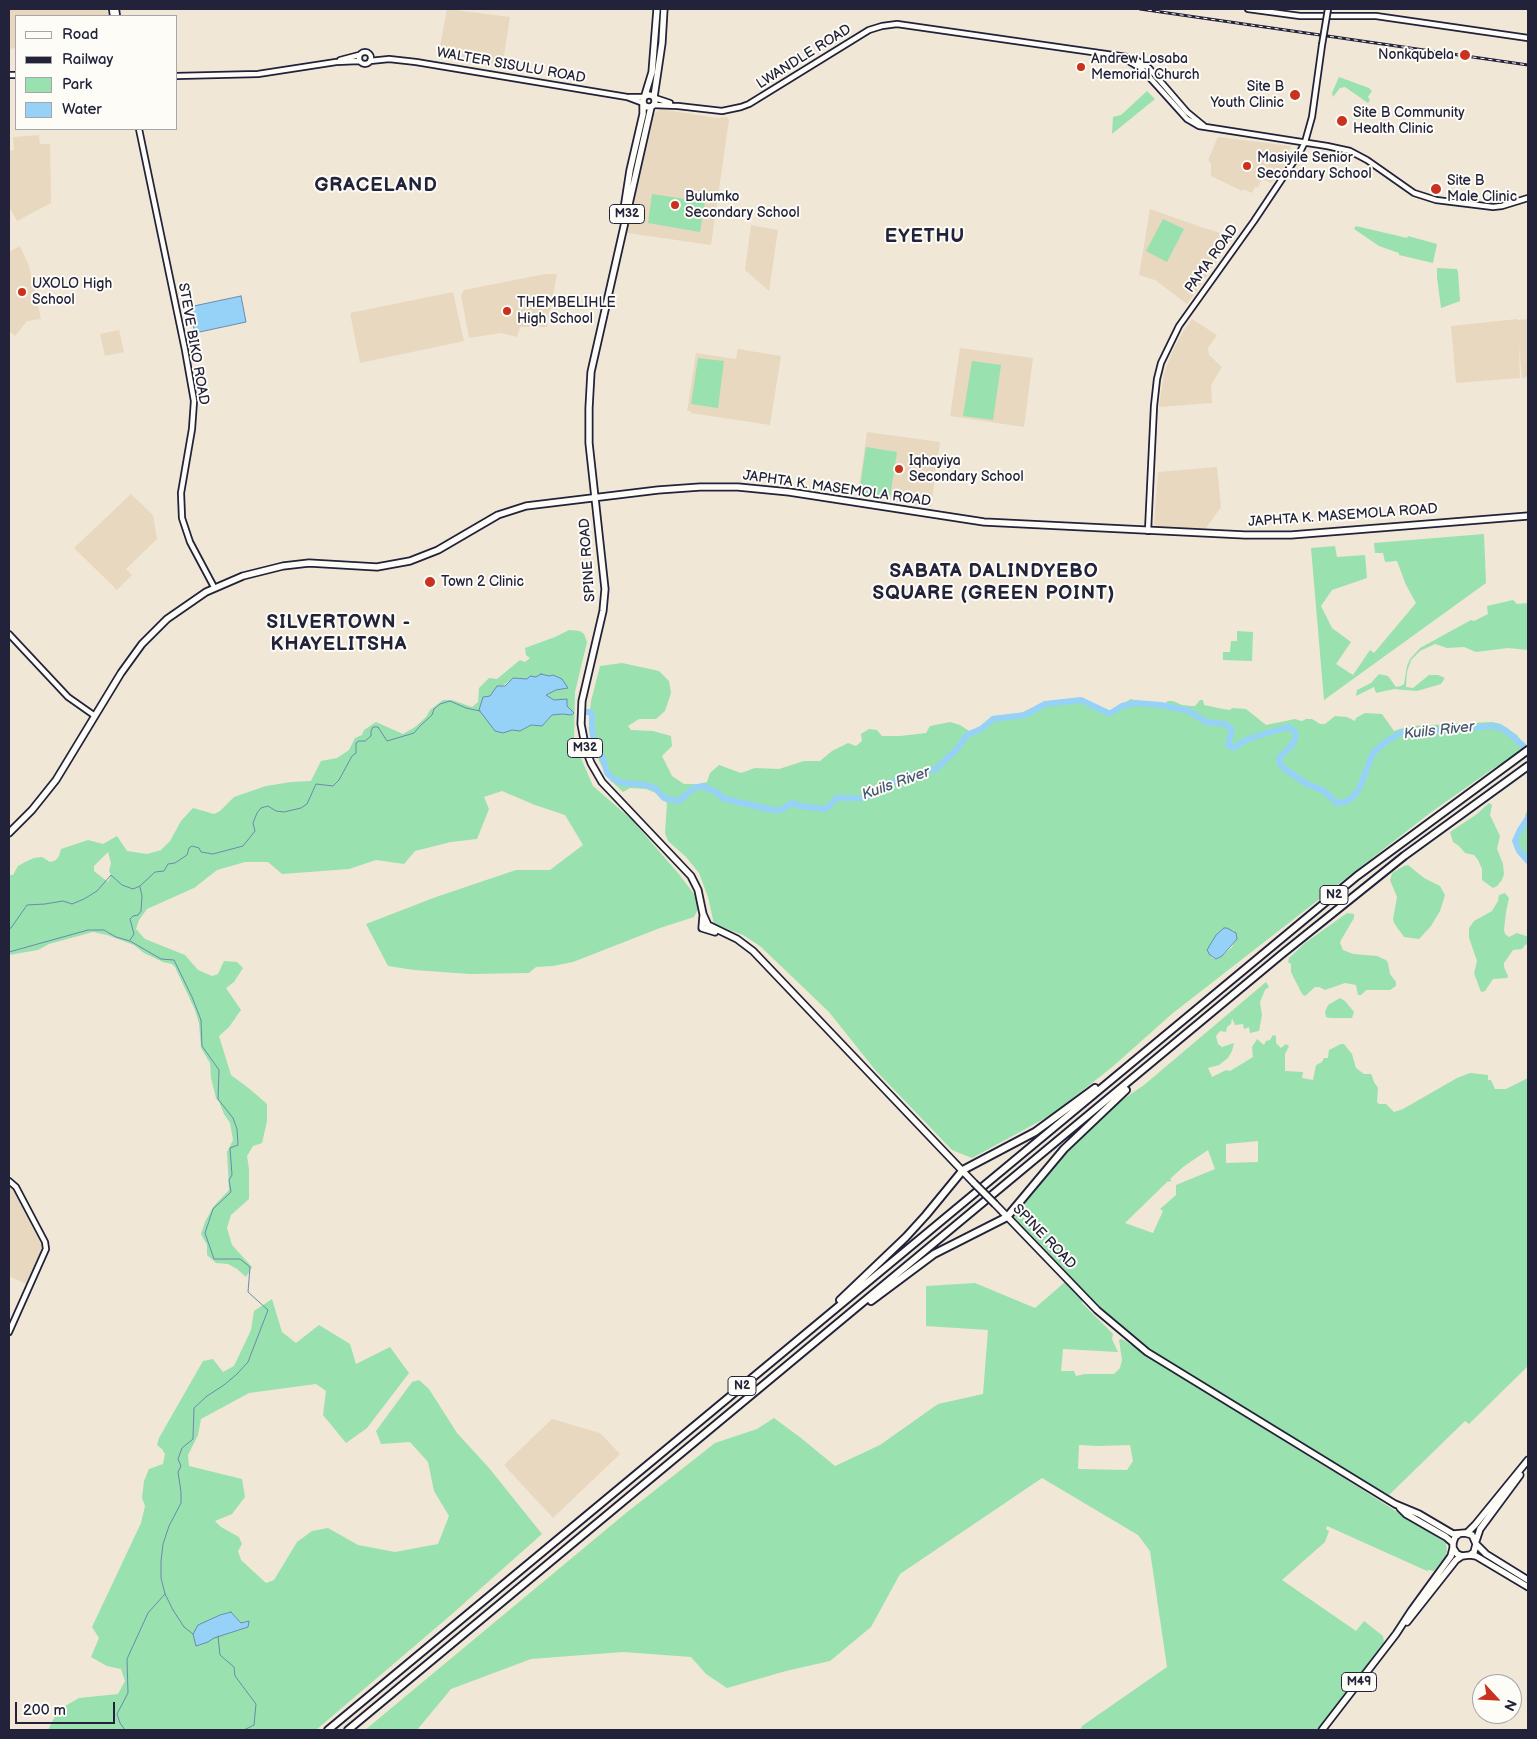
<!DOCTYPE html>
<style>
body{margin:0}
#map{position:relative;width:1537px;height:1739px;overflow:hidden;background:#f1e7d6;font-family:"Balsamiq Sans",sans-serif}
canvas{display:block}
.frame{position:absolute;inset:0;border:10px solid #22223b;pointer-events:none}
.legend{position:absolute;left:15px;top:15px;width:162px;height:115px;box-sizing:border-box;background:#fdfcf7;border:1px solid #a5a5ac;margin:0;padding:6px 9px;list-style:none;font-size:15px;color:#22223b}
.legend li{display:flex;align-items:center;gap:10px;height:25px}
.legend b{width:25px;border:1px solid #a5a5ac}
.north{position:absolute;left:1472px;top:1674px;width:50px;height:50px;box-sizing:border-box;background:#fdfcf7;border:1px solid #a5a5ac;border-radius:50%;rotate:115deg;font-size:14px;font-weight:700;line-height:20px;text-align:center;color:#22223b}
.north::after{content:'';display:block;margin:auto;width:18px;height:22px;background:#c8321e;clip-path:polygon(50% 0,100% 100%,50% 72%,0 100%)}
.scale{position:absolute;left:15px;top:1702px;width:100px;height:22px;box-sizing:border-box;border:2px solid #22223b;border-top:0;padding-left:6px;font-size:15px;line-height:18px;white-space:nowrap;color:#22223b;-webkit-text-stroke:4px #fdfcf7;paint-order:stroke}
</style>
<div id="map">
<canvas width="1537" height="1739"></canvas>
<div class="frame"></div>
<ul class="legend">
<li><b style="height:6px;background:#fdfcf7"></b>Road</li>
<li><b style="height:6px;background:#22223b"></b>Railway</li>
<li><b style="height:14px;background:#99e1af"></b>Park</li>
<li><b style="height:14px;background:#96d2f7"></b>Water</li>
</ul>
<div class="north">N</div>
<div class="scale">200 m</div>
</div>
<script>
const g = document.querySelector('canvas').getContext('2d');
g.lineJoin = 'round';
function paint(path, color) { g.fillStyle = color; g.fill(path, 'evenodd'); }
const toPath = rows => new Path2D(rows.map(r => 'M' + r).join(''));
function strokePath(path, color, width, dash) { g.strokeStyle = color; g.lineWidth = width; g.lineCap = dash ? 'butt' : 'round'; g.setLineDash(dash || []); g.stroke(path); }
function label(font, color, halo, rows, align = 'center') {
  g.font = font + ' "Balsamiq Sans",sans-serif'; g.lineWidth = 4; g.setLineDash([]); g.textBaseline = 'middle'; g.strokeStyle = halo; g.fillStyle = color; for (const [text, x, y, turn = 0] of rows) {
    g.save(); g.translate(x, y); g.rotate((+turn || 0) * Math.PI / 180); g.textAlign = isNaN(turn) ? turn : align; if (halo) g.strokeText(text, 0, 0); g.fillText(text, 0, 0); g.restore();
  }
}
const built = toPath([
 [9,9,107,9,109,16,16,16,16,48,9,49],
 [447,9,510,17,502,68,438,57],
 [660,109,717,118,727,117,729,120,711,245,627,233,654,114],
 [39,135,40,144,50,144,51,203,17,221,9,207,9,151,14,150,13,137],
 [1218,137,1291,146,1282,169,1271,183,1262,179,1258,188,1255,187,1252,193,1243,189,1242,191,1211,176,1211,163,1208,160],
 [1150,209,1198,226,1233,237,1187,304,1155,280,1139,275],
 [751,225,778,230,769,291,745,270],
 [20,246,29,266,41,319,27,321,15,336,9,331,9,252],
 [545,274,557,274,547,327,520,327,517,337,501,333,469,338,461,295,464,290],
 [453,292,464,341,360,363,350,313],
 [1192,319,1217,335,1208,348,1209,355,1222,367,1211,385,1212,403,1159,407,1164,373,1173,350,1184,330],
 [1517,319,1518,320,1528,319,1528,377,1522,378,1519,344,1520,378,1456,383,1451,326],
 [119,330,124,352,105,356,100,334],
 [960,348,1033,358,1024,427,950,416],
 [738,349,781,356,770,425,691,413,691,411,687,411,696,353,736,359],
 [867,432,940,442,931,507,858,495],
 [1217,467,1221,507,1206,528,1158,528,1154,523,1158,472],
 [131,494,153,515,157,539,126,569,132,575,117,590,74,548],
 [9,1185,11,1186,42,1246,42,1249,26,1284,9,1276],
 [552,1419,600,1433,620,1454,553,1518,504,1465]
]);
const green = toPath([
 [1339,77,1369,88,1372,91,1368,97,1370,100,1368,103,1345,87,1340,88,1333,97,1332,93],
 [1147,91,1155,99,1112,134,1113,117,1121,115],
 [652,194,705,202,700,232,648,223],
 [1163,219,1184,229,1167,262,1146,251],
 [1356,226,1407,238,1408,236,1437,244,1433,263,1399,255,1399,253,1379,246,1354,229],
 [1437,268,1457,269,1458,272,1460,301,1441,308,1437,277],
 [698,358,724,361,718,408,691,404],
 [972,361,1001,365,993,420,963,416],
 [866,447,897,452,890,497,859,493],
 [1484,534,1486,583,1324,700,1311,548,1335,546,1337,557,1365,555,1367,578,1332,590,1321,606,1332,628,1351,642,1336,664,1353,675,1370,650,1374,653,1416,603,1406,585,1397,561,1385,562,1383,553,1375,553,1374,543],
 [1513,600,1517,604,1528,603,1528,650,1508,648,1476,652,1464,647,1447,648,1435,644,1420,651,1411,660,1407,672,1406,687,1413,688,1429,675,1438,675,1445,678,1441,684,1417,691,1394,689,1376,693,1374,687,1356,696,1357,690,1371,683,1379,674,1388,676,1396,687,1401,686,1404,684,1407,666,1410,659,1420,648,1471,620,1474,621,1488,614,1487,606],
 [569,630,580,631,584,634,587,642,575,692,574,742,593,786,631,819,678,873,694,894,698,909,694,917,660,928,573,962,553,966,536,967,529,973,470,974,414,970,388,966,366,924,436,897,516,870,550,870,583,845,565,815,535,805,502,791,484,797,489,809,477,839,451,842,415,851,404,864,376,860,349,869,282,874,268,862,245,862,217,870,194,888,147,909,139,920,136,929,145,939,185,955,198,970,212,976,218,974,224,961,237,962,243,968,234,982,226,988,241,1010,229,1027,219,1036,231,1075,251,1090,267,1104,267,1121,262,1143,253,1146,247,1156,249,1169,249,1199,231,1215,227,1228,232,1245,252,1267,246,1277,237,1269,228,1264,216,1263,207,1255,207,1245,201,1234,205,1222,213,1207,229,1190,227,1152,233,1140,230,1123,224,1114,219,1102,216,1098,211,1078,210,1063,201,1048,199,1023,195,1010,175,967,172,964,163,962,144,953,134,945,107,935,93,932,49,944,38,950,9,955,9,890,10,888,9,875,13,875,18,866,25,862,34,858,42,857,50,862,56,860,59,856,61,849,88,840,103,844,117,836,127,851,147,854,161,850,170,841,181,821,193,808,214,814,220,811,234,797,266,786,291,782,311,781,321,761,337,758,349,750,355,738,362,735,364,730,376,722,403,734,415,727,426,717,430,710,443,700,452,700,472,707,478,702,479,688,489,678,497,679,520,660,525,662,530,658,526,655,525,648,555,637],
 [544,676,549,676,556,690,545,695,547,697,554,700,571,715,563,714,552,715,542,726,531,725,520,731,512,730,483,697,490,696,513,678,527,679],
 [108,852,111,863,109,871,111,875,108,882,94,871,94,866],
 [1237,631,1253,632,1252,661,1223,660,1223,652,1230,652,1231,641,1237,641],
 [622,663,659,671,669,681,671,693,665,711,656,719,639,719,628,726,631,730,653,731,671,736,672,746,662,756,672,776,684,784,699,784,707,782,710,773,719,765,741,773,755,768,779,769,804,761,820,761,832,751,848,743,856,746,862,741,861,734,869,729,877,730,882,736,900,736,926,733,930,726,950,722,960,725,969,731,981,727,992,716,1021,713,1044,702,1061,701,1072,699,1083,699,1108,712,1131,699,1138,701,1164,704,1168,701,1173,701,1182,705,1191,706,1195,706,1200,700,1203,700,1204,705,1223,709,1230,710,1232,708,1246,709,1266,725,1295,719,1301,721,1305,720,1305,719,1312,719,1320,724,1325,724,1335,716,1347,717,1355,721,1356,718,1365,713,1382,714,1394,731,1409,726,1492,722,1501,724,1517,735,1523,743,1525,749,1491,770,1430,813,1173,1013,1111,1068,1051,1115,972,1158,952,1150,876,1071,829,1012,760,946,743,935,714,924,708,897,699,873,686,857,668,841,665,833,667,803,656,793,646,789,630,788,623,792,607,777,592,746,589,720,591,701,600,666],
 [1233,930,1237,936,1232,947,1222,956,1216,959,1212,958,1210,955],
 [1489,803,1492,805,1490,815,1500,836,1497,849,1503,864,1504,874,1502,880,1497,886,1493,888,1482,880,1482,869,1478,860,1474,855,1465,853,1459,846,1453,842,1450,832,1477,814],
 [1528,808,1528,861,1519,851,1515,841,1520,830,1527,820,1525,816],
 [1408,865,1424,878,1440,886,1445,895,1440,911,1431,926,1419,939,1404,937,1394,923,1393,919,1397,897,1390,880,1391,877,1392,873,1404,866],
 [1505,893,1509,898,1506,912,1504,930,1505,934,1509,937,1517,933,1526,936,1528,937,1528,944,1525,945,1522,949,1513,950,1504,963,1504,967,1508,976,1507,978,1493,979,1485,991,1481,992,1474,973,1477,961,1469,938,1469,928,1474,921,1492,911,1498,901,1499,895],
 [1347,913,1354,914,1354,918,1341,940,1340,943,1343,950,1353,954,1377,956,1386,960,1388,963,1390,974,1396,982,1396,986,1390,990,1366,990,1361,995,1358,995,1356,985,1345,983,1325,990,1319,987,1315,987,1305,996,1302,994,1291,972,1291,964,1288,962,1289,958,1305,943],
 [1266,982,1269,987,1265,990,1260,1002,1262,1015,1259,1031,1250,1033,1249,1027,1244,1029,1243,1024,1235,1025,1232,1018,1231,1024,1227,1027,1226,1032,1220,1031,1216,1036,1218,1044,1222,1047,1234,1043,1232,1051,1228,1058,1219,1065,1208,1068,1212,1077,1226,1070,1230,1071,1253,1057,1252,1047,1257,1039,1264,1045,1266,1041,1270,1040,1273,1035,1276,1036,1276,1043,1281,1048,1286,1044,1289,1046,1285,1054,1285,1071,1303,1072,1302,1078,1313,1080,1316,1065,1322,1062,1324,1058,1328,1058,1329,1050,1341,1044,1344,1044,1352,1054,1356,1068,1364,1074,1371,1074,1372,1076,1374,1082,1378,1088,1377,1102,1379,1104,1386,1104,1394,1112,1403,1109,1457,1078,1470,1073,1488,1075,1488,1080,1491,1080,1495,1089,1506,1089,1528,1078,1528,1366,1469,1424,1465,1421,1389,1495,1360,1479,1160,1356,1139,1341,1108,1316,1014,1217,1014,1212,1070,1147,1110,1108,1144,1085],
 [1258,1141,1258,1162,1226,1163,1226,1144],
 [1208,1150,1215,1169,1176,1185,1176,1195,1160,1209,1163,1211,1153,1233,1125,1223,1167,1182,1172,1181,1170,1179,1183,1167],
 [1340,998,1345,1001,1354,1012,1352,1018,1330,1018,1326,1017,1325,1012,1328,1005],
 [1065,1282,1082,1300,1082,1303,1113,1334,1112,1339,1118,1352,1063,1349,1061,1371,1074,1371,1076,1376,1085,1374,1114,1374,1120,1368,1122,1360,1119,1340,1121,1339,1124,1340,1166,1368,1355,1485,1446,1543,1447,1551,1446,1555,1434,1571,1429,1570,1427,1571,1327,1526,1326,1529,1329,1531,1325,1542,1282,1580,1356,1631,1364,1621,1383,1636,1384,1642,1369,1663,1318,1730,1080,1730,1082,1726,1167,1667,1150,1551,1138,1535,1042,1478,900,1574,871,1627,830,1661,786,1671,727,1688,706,1674,691,1657,623,1652,531,1659,451,1689,417,1730,365,1730,626,1513,715,1443,757,1429,774,1418,801,1438,835,1466,880,1445,938,1404,983,1394,988,1330,926,1326,926,1286,975,1283,1035,1308],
 [1079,1445,1098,1446,1130,1445,1133,1461,1127,1470,1078,1469],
 [272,1299,282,1332,296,1343,319,1325,350,1344,356,1364,390,1347,409,1373,367,1428,346,1443,323,1415,326,1391,316,1384,249,1393,201,1419,198,1435,188,1455,189,1466,242,1479,245,1497,232,1514,215,1521,221,1527,239,1537,242,1544,238,1551,241,1560,266,1583,274,1580,297,1542,312,1531,328,1528,358,1545,395,1552,438,1544,449,1516,434,1491,428,1462,410,1442,381,1444,376,1431,412,1382,419,1380,429,1389,457,1433,489,1468,542,1534,452,1614,316,1730,48,1730,58,1710,79,1698,118,1694,125,1681,121,1669,107,1666,91,1657,99,1638,92,1627,141,1523,145,1506,142,1498,144,1481,149,1469,163,1464,165,1454,162,1449,157,1445,159,1438,203,1361,213,1359,223,1372,234,1366,251,1330,254,1311],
 [231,1612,241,1623,248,1621,248,1627,213,1638,220,1615]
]);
const water = toPath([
 [241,296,246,322,195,333,189,307,241,296],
 [541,674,549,676,553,675,562,679,568,688,556,690,546,695,554,700,567,699,567,706,574,713,571,715,563,714,552,715,542,726,531,725,520,731,512,730,503,733,495,731,479,710,483,697,490,696,497,686,505,686,513,678,527,679,530,676,536,677,541,674],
 [1224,928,1227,928,1236,933,1237,939,1222,956,1216,959,1210,955,1207,950,1216,935,1224,928],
 [231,1612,241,1623,249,1621,248,1627,214,1638,208,1642,196,1646,193,1634,198,1625,220,1615,231,1612]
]);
const stream = toPath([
 [9,929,11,928,27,905,45,904,63,901,72,904,84,899,97,891,111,875,122,885,133,889,140,886,155,872,164,871,168,864,175,863,187,855,189,848,192,846,199,848,201,852,213,854,243,846,255,831,253,823,257,813,261,808,268,806,276,811,284,812,301,808,307,804,316,784,333,786,339,780,352,756,356,753,356,743,359,741,365,741,371,736,371,731,373,727,378,727,387,741,414,733,420,726,432,715,434,709,440,704,450,701,466,708,480,711],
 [130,940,134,934,130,919,133,916,138,915,141,911,142,896,140,887],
 [9,952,88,930,104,930,116,937,130,941,161,959,174,960,192,997,201,1020,202,1046,219,1070,218,1099,233,1118,237,1129,238,1145,230,1148,232,1175,229,1180,231,1192,213,1209,205,1233,214,1259,240,1259,250,1267,248,1292,268,1310,248,1362,237,1374,224,1385,207,1396,194,1408,193,1439,182,1448,178,1459,181,1466,178,1472,181,1492,181,1503,169,1526,163,1544,161,1561,161,1578,165,1594,173,1610,184,1627,193,1634],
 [218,1636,220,1655,234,1667,235,1676,256,1704,254,1725,244,1730],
 [125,1730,120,1723,117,1714,128,1693,127,1659,148,1613,165,1594]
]);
const river = toPath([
 [586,712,590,712,592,715,592,730,595,746,603,758,607,773,613,779,624,783,646,785,655,788,664,798,679,801,694,788,703,786,718,793,722,798,772,810,781,810,792,803,800,806,826,809,837,798,866,798,884,786,907,776,936,769,957,749,967,735,981,729,993,719,1025,715,1045,704,1081,700,1108,713,1111,713,1122,706,1136,703,1161,705,1189,711,1206,722,1225,724,1232,730,1228,745,1233,748,1248,739,1284,728,1289,727,1296,734,1295,739,1292,745,1279,758,1281,766,1305,783,1324,791,1337,803,1345,802,1352,798,1359,789,1373,753,1387,741,1402,732,1495,726,1505,730,1528,750],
 [1528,818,1520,830,1515,841,1519,851,1528,861]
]);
const minor = toPath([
 [112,9,113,16],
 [116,9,117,16],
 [1248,9,1300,16,1376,16,1528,38],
 '359 58a6 6 0 1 1 12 0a6 6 0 1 1-12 0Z',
 [1122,57,1142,69,1187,119,1199,126,1327,146,1350,151,1367,160,1414,193,1436,200,1493,207,1502,206,1528,198],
 [340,60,359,55],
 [370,61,389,59,416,62,627,97,643,103],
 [9,75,16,75],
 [176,76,258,74,336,62,359,61],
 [629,97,644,97],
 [655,98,670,103],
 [653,105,678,106,722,111,741,107,749,104,869,30,882,26,897,24,1127,57,1136,60,1149,68,1187,112,1204,126],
 [139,129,185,350,194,401,192,429,181,493,182,518,190,542,214,587],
 [1148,531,1154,406,1157,379,1161,363,1179,326,1254,221,1300,152,1305,142,1312,117,1322,45],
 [9,634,68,697,95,716],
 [9,1181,16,1187,45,1242,46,1249,9,1332]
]);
const major = toPath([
 '643 101a6 6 0 1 1 12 0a6 6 0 1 1-12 0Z',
 [645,95,652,72,657,9],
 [654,97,662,43,664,9],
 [651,107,591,372,589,408,589,443,605,589,603,611,582,701,581,724,586,750,591,763,602,782,691,876,698,890,703,914,708,925,737,939,753,951,974,1183],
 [623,215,630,170,643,114,643,104],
 [9,833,32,810,56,780,121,673,142,644,167,619,206,592,243,576,283,566,309,563,377,567,410,561,438,550,498,515,526,506,658,490,700,487,738,487,789,492,984,522,1245,535,1291,535,1528,516],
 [703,916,702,928,715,932],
 [995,1204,1097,1310,1147,1352,1395,1504,1419,1514,1453,1534,1465,1533,1472,1535,1476,1544,1474,1552,1470,1555],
 [1400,1508,1406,1514,1446,1537,1453,1543],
 [1467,1533,1475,1525,1528,1460],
 [1459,1534,1455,1537,1453,1543,1453,1548,1457,1554,1462,1556,1470,1555,1476,1556,1528,1587],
 [1476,1541,1480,1529,1520,1475],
 [1476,1544,1486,1554,1528,1580],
 [1407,1622,1456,1560,1462,1556],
 [1322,1730,1396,1634,1411,1611,1451,1556,1453,1548]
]);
const highway = toPath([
 [840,1300,906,1237,926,1215,963,1170,1035,1132,1095,1088],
 [871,1301,934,1254,1007,1217,1064,1149,1126,1090],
 [328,1730,1357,876,1528,750],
 [348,1730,1282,954,1404,856,1528,766]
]);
const rail = toPath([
 [1140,9,1528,65]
]);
const minorBridge = toPath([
 [1322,45,1328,9]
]);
const majorBridge = toPath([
 [974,1183,995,1204]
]);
const markers = [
 [1465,55,6,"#c8321e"],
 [1081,67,5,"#c8321e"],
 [1295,95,6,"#c8321e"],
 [1342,121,6,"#c8321e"],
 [1247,166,5,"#c8321e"],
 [1436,189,6,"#c8321e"],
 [675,205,5,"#c8321e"],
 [22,292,5,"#c8321e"],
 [507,311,5,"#c8321e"],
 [899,469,5,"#c8321e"],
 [430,582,6,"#c8321e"]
];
const shields = [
 [627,214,35],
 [585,748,35],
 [1334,895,28],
 [742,1386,28],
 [1359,1682,35]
];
const shieldNames = [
 ["M32",627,214],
 ["M32",585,748],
 ["N2",1334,895],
 ["N2",742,1386],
 ["M49",1359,1682]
];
const poiNames = [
 ["Nonkqubela",1454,55,"right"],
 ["Andrew Losaba",1091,59],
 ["Memorial Church",1091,75],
 ["Site B",1284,87,"right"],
 ["Youth Clinic",1284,103,"right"],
 ["Site B Community",1353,113],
 ["Health Clinic",1353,129],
 ["Masiyile Senior",1257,158],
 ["Secondary School",1257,174],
 ["Site B",1447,181],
 ["Male Clinic",1447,197],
 ["Bulumko",685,197],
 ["Secondary School",685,213],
 ["UXOLO High",32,284],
 ["School",32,300],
 ["THEMBELIHLE",517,303],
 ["High School",517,319],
 ["Iqhayiya",909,461],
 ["Secondary School",909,477],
 ["Town 2 Clinic",441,582]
];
const streetNames = [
 ["LWANDLE ROAD",804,57,-32],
 ["WALTER SISULU ROAD",511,66,10],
 ["PAMA ROAD",1212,259,-54],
 ["STEVE BIKO ROAD",193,344,80],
 ["JAPHTA K. MASEMOLA ROAD",837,489,8],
 ["JAPHTA K. MASEMOLA ROAD",1343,516,-4],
 ["SPINE ROAD",588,560,-94],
 ["SPINE ROAD",1044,1237,46]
];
const waterNames = [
 ["Kuils River",1439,731,-6],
 ["Kuils River",896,784,-20]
];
const districtNames = [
 ["GRACELAND",376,186],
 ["EYETHU",925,237],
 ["SABATA DALINDYEBO",994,572],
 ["SQUARE (GREEN POINT)",994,594],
 ["SILVERTOWN -",339,623],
 ["KHAYELITSHA",339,645]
];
paint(built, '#e8d8bf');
paint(green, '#99e1af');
paint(water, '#96d2f7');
strokePath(water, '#688cac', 1);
strokePath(stream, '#688cac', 1);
strokePath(river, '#96d2f7', 6);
strokePath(minor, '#22223b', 8);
strokePath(major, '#22223b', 9);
strokePath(highway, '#22223b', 10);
strokePath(minor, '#fdfcf7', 4.5);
strokePath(major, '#fdfcf7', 5.5);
strokePath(highway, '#fdfcf7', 6);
strokePath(rail, '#22223b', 3);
strokePath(rail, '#fdfcf7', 1, [4]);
strokePath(minorBridge, '#22223b', 8, []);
strokePath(majorBridge, '#22223b', 9, []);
strokePath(minorBridge, '#fdfcf7', 4.5);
strokePath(majorBridge, '#fdfcf7', 5.5);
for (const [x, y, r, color] of markers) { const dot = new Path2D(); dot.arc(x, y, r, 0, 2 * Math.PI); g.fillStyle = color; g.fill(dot); strokePath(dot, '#fdfcf7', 2); }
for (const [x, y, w] of shields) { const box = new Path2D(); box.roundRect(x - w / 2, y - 9.5, w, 19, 4); g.fillStyle = '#fdfcf7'; g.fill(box); strokePath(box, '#22223b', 1); }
label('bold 12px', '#22223b', null, shieldNames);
label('14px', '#22223b', '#fdfcf7', poiNames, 'left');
label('14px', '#22223b', '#fdfcf7', streetNames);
label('italic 15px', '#455773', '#fdfcf7', waterNames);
g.letterSpacing = '1px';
label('bold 19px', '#22223b', '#fdfcf7', districtNames);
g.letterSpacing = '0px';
</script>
